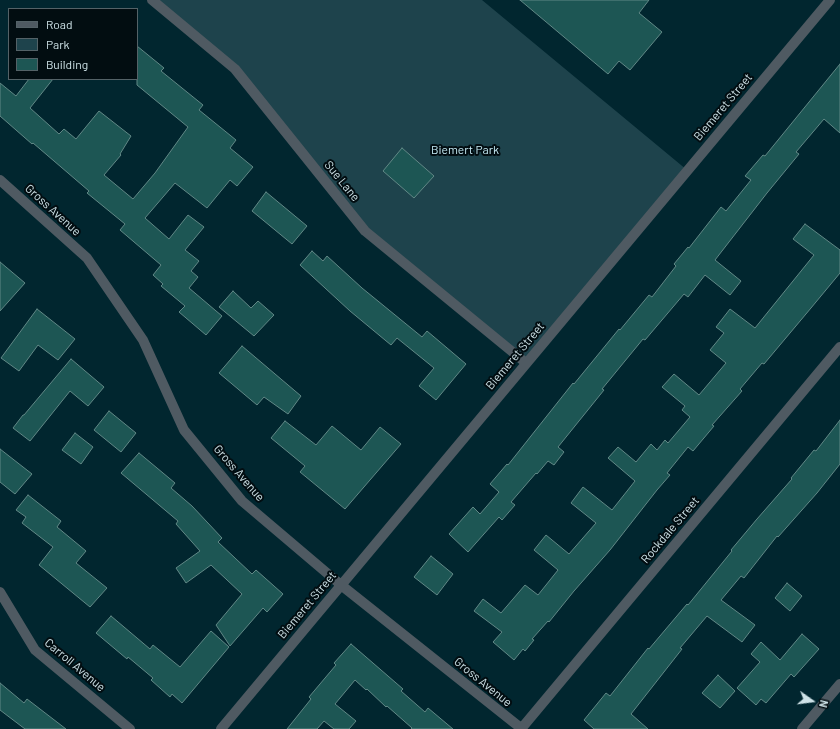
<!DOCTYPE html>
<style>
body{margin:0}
#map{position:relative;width:840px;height:729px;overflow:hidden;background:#01262f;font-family:Barlow,sans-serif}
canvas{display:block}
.legend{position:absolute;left:8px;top:8px;width:130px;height:72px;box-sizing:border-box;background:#020d11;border:1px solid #546267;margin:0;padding:5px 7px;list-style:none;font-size:12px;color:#cee2e7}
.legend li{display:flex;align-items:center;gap:8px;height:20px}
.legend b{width:20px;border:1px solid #546267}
.north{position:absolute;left:792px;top:681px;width:40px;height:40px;-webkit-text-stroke:3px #020d11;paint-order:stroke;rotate:104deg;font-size:11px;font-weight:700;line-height:16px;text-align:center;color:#cee2e7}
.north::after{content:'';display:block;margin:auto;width:14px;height:18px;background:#cee2e7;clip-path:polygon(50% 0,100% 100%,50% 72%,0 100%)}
</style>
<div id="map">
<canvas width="840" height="729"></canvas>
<ul class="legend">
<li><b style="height:5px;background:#4f5a62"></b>Road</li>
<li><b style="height:11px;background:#1e434c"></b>Park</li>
<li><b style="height:11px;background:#1d5654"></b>Building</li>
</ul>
<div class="north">N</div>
</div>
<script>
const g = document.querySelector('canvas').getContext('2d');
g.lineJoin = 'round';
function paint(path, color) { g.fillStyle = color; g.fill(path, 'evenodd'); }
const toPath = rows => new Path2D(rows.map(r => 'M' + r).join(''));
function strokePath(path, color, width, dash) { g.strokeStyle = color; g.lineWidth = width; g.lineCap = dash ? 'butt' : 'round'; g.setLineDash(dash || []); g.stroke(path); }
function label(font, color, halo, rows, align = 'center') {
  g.font = font + ' Barlow,sans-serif'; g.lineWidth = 4; g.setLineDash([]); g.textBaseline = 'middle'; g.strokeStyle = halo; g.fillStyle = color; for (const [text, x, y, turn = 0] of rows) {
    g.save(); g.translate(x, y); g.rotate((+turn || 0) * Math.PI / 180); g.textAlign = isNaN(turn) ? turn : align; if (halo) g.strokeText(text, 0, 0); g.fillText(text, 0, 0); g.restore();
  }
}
const green = toPath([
 [152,0,482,0,687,170,526,363,365,231,235,69]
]);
const building = toPath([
 [520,0,649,0,639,13,662,32,630,70,619,61,608,74,520,0],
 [137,46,164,68,161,71,203,105,199,110,236,140,230,148,253,167,237,186,230,180,207,208,175,183,145,218,169,239,188,215,204,227,185,250,199,261,191,271,198,277,189,288,222,316,206,335,179,312,185,306,161,286,163,284,153,275,161,265,120,230,125,224,87,193,89,191,33,143,32,144,0,116,0,83,16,96,29,79,53,79,30,108,59,134,64,129,76,139,99,111,131,136,120,154,121,155,104,175,133,199,155,173,188,127,137,85,137,46],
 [840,64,840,133,824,119,796,152,799,154,767,193,715,260,741,281,730,295,705,275,688,297,684,294,645,340,643,339,602,389,604,390,558,447,564,452,554,465,548,461,537,474,536,473,511,502,515,505,502,520,499,517,468,552,449,534,473,507,480,514,499,492,490,484,507,464,508,465,573,383,574,384,619,329,620,330,649,295,652,297,676,266,674,264,688,247,689,248,721,207,726,211,751,180,745,176,763,155,765,156,840,64],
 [402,148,434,176,414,198,383,171,402,148],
 [266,192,307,226,292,244,252,211,266,192],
 [805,224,840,250,840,273,811,308,764,364,762,363,740,389,742,391,712,425,714,426,693,451,688,447,667,473,670,475,657,490,610,550,574,591,549,622,548,621,532,639,534,640,525,651,523,649,514,660,493,642,502,632,474,611,483,599,501,613,525,585,538,595,558,570,534,550,546,535,569,554,596,523,571,503,583,487,612,510,635,481,608,458,618,447,636,462,651,444,657,450,665,440,668,443,690,417,682,410,685,406,662,387,674,374,699,395,726,363,710,350,724,333,716,327,730,309,755,328,814,255,793,239,805,224],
 [312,251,323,261,327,256,362,288,422,337,427,331,466,364,436,400,419,386,434,368,397,338,391,345,350,311,300,265,312,251],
 [0,262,25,283,0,311,0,262],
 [233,291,251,308,258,301,274,315,254,336,219,307,233,291],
 [37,309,75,339,58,360,38,345,19,371,1,358,37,309],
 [242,346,301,396,288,414,264,397,257,405,219,373,242,346],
 [71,359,104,387,88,406,70,391,30,441,13,428,23,415,24,415,71,359],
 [109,411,136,433,121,452,94,430,109,411],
 [840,420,840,464,817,493,778,537,777,536,744,578,741,576,721,600,755,625,742,642,707,616,680,648,682,649,631,714,648,729,594,729,584,720,606,693,610,696,648,648,649,649,687,604,688,605,732,551,731,550,757,519,792,479,791,478,814,450,816,451,840,420],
 [285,421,316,445,332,426,361,450,380,427,401,444,345,509,300,472,305,466,271,438,285,421],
 [75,433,93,447,81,464,62,450,75,433],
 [0,449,32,474,15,494,0,482,0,449],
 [139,453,175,483,171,488,192,506,222,538,218,542,252,574,256,570,283,594,267,612,263,608,230,646,216,625,242,594,211,565,186,583,176,568,200,551,176,524,178,521,121,473,139,453],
 [28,495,61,521,57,527,86,551,76,563,107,588,90,607,39,565,53,547,22,523,26,517,16,510,28,495],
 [431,556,453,574,437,595,414,577,431,556],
 [787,583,802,596,790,611,775,598,787,583],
 [111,616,150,649,153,645,180,667,211,631,229,647,182,703,172,694,170,697,151,680,153,678,128,657,127,659,96,633,111,616],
 [802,634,819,649,794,677,791,674,766,703,761,699,756,705,737,688,760,662,751,654,761,642,780,660,802,634],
 [351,644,403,689,401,691,425,712,428,708,453,729,411,729,412,728,387,706,386,707,367,689,366,690,355,680,335,704,356,721,349,729,334,729,324,721,317,729,287,729,311,699,309,697,336,665,334,663,351,644],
 [718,675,735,691,720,708,702,693,718,675],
 [0,683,24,703,27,699,66,729,25,729,0,710,0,683]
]);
const street = toPath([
 [152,0,235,69,365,231,526,363],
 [0,180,87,258,143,340,184,430,242,501,341,585,522,729],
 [0,592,35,650,130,729],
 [221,729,830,0],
 [521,729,840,347],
 [802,729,840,684]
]);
const streetNames = [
 ["Biemeret Street",723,107,-50],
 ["Sue Lane",342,181,51],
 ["Gross Avenue",53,210,42],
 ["Biemeret Street",515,356,-50],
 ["Gross Avenue",239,473,49],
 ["Rockdale Street",670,530,-50],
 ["Biemeret Street",307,605,-50],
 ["Carroll Avenue",75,665,40],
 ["Gross Avenue",483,682,39]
];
const parkNames = [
 ["Biemert Park",465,150]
];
paint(green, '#1e434c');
paint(building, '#1d5654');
strokePath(building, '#618886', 1);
strokePath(street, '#4f5a62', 10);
label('12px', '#cee2e7', '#020d11', streetNames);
label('12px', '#c7ecf6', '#020d11', parkNames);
</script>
